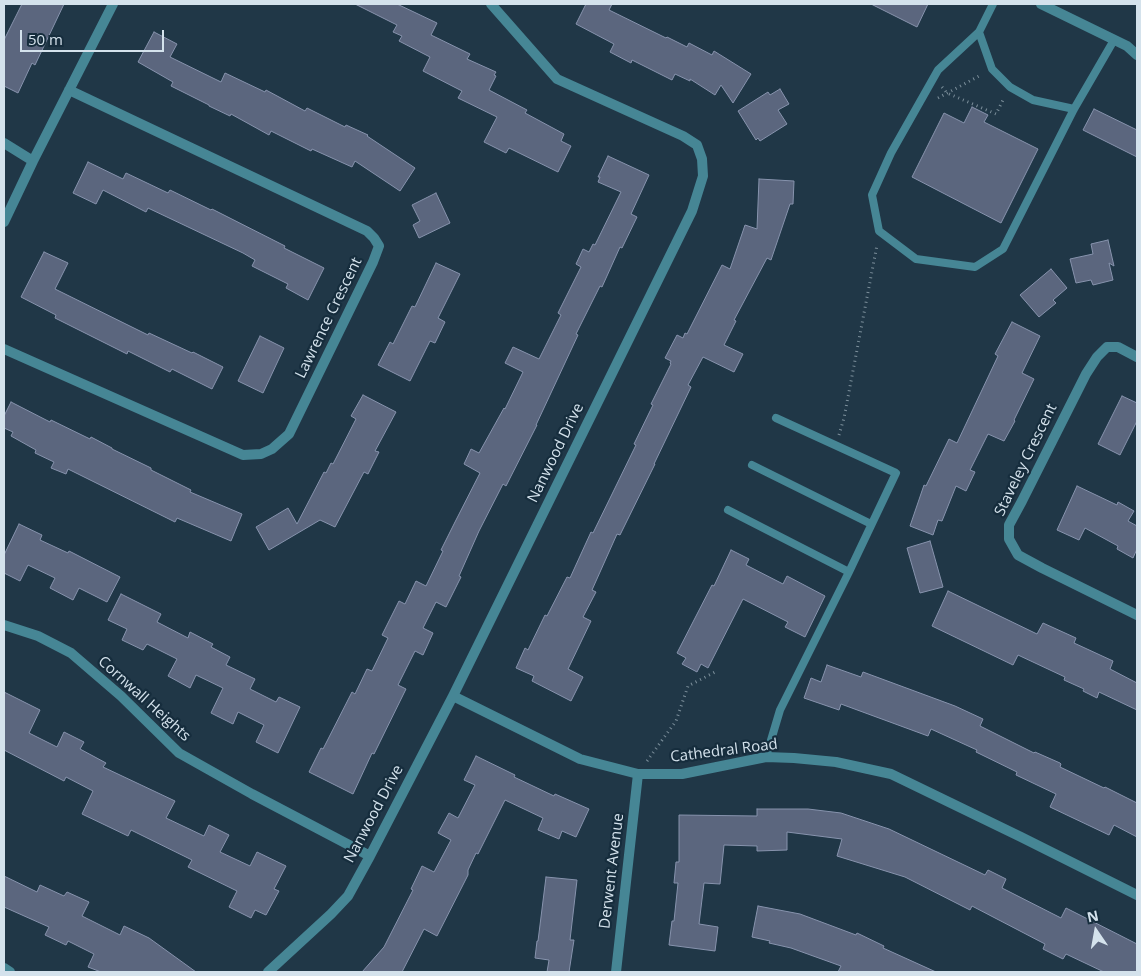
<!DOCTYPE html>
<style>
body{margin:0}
#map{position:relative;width:1141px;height:976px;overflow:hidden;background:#203747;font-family:"Open Sans",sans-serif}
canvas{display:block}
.frame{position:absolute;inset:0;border:5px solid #d4e2ec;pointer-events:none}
.north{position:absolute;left:1071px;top:906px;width:50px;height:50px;-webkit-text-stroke:4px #162d3d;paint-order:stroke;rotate:348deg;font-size:14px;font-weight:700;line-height:20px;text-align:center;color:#d4e2ec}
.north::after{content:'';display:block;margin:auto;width:18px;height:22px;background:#d4e2ec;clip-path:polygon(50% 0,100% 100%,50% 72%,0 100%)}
.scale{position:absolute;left:20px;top:30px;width:144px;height:22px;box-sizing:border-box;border:2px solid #d4e2ec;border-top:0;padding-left:6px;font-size:15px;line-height:18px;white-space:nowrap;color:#d4e2ec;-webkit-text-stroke:4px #162d3d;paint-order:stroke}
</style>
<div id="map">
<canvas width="1141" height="976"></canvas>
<div class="frame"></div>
<div class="north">N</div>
<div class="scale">50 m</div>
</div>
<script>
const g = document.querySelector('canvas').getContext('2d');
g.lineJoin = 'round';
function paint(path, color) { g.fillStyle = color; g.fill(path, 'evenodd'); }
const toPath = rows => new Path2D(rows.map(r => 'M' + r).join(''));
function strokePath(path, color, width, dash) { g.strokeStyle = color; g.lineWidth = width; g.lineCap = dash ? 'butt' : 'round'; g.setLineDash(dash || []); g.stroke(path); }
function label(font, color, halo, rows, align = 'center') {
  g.font = font + ' "Open Sans",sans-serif'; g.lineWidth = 4.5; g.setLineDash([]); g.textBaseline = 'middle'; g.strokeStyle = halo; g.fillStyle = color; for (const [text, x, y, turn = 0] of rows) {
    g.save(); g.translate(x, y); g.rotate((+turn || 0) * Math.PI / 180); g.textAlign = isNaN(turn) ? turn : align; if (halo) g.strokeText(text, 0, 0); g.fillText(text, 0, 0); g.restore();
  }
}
const building = toPath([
 [22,4,64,4,35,65,32,63,18,93,4,86,4,40,22,4],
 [355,4,397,4,437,23,431,35,470,54,467,59,496,72,494,75,496,76,489,90,527,110,525,113,564,134,561,141,571,146,558,172,509,148,506,153,484,142,497,117,458,98,462,91,423,71,430,57,399,41,402,36,393,32,397,25,355,4],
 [586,4,612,4,609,10,666,38,667,37,687,47,689,43,712,55,714,51,751,74,733,103,721,85,715,95,690,79,690,81,675,74,672,80,632,60,631,63,610,52,614,44,576,24,586,4],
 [871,4,928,4,917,27,871,4],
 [154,32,177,44,170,57,221,82,225,73,265,92,266,90,305,111,307,108,345,127,346,125,368,135,367,136,415,168,400,191,355,161,352,167,312,149,311,151,271,131,269,135,231,114,230,116,209,106,209,105,171,86,173,82,138,62,154,32],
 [780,89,789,104,778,110,787,124,760,141,758,138,756,140,738,111,768,92,770,95,780,89],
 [972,107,988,115,984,122,1038,149,1001,223,912,177,944,113,964,123,972,107],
 [1094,109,1137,130,1137,157,1083,130,1094,109],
 [608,156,649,175,631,214,637,217,622,248,620,247,602,287,600,286,576,334,578,335,536,425,537,425,506,486,503,484,479,531,459,576,461,577,446,607,436,602,423,628,433,633,423,655,415,651,398,685,406,689,374,754,372,753,353,794,309,772,321,748,323,749,352,692,355,694,367,669,372,671,388,638,382,635,399,601,405,604,416,581,426,586,443,551,441,550,455,522,480,473,464,464,471,449,479,453,504,408,505,409,523,372,505,363,513,347,539,359,561,315,558,313,581,267,576,264,583,249,589,252,593,244,595,245,621,192,598,182,600,177,598,177,608,156],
 [88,162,123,179,126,173,168,193,170,190,211,210,212,209,285,246,284,248,324,268,308,300,286,288,288,284,252,266,255,260,243,253,148,208,146,212,103,190,96,204,73,193,88,162],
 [759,179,794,181,793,204,790,204,771,260,767,258,734,320,736,321,724,345,743,354,734,372,703,357,688,385,691,387,654,464,655,464,620,535,617,534,592,590,596,592,583,617,591,621,568,669,583,677,571,701,532,681,534,676,516,668,525,648,528,650,545,615,547,616,567,577,570,578,591,532,593,533,636,445,634,444,653,405,651,404,671,364,670,363,671,361,665,358,677,335,683,338,685,333,687,334,722,265,730,269,745,225,757,229,759,179],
 [436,193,450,223,419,238,413,225,420,221,412,205,436,193],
 [1108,240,1114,266,1109,263,1113,280,1093,285,1091,280,1076,283,1070,259,1093,254,1091,244,1108,240],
 [44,252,68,263,55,289,148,335,149,333,192,353,193,352,223,367,212,389,172,369,170,372,128,351,127,354,55,318,56,315,21,297,44,252],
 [436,263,460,274,438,318,445,322,435,343,430,341,410,381,378,365,390,342,393,344,412,306,415,307,436,263],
 [1051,269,1067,288,1053,300,1056,303,1039,317,1020,295,1051,269],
 [1012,322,1040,336,1022,373,1034,379,1014,420,1015,421,1004,441,988,434,970,470,975,472,966,491,956,486,942,521,938,520,933,535,910,526,924,485,926,486,949,439,957,443,998,356,995,354,1012,322],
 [260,336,284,348,263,393,238,381,260,336],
 [363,395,396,412,375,451,379,452,368,474,364,472,335,527,320,520,269,550,256,527,288,508,297,524,324,472,326,473,331,463,333,464,356,419,351,416,363,395],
 [1122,396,1137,403,1137,421,1120,455,1098,444,1122,396],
 [11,402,50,422,51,420,90,439,91,437,112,448,112,449,151,468,151,470,191,490,190,492,242,514,231,541,177,518,175,522,68,469,66,474,51,468,54,462,35,453,36,450,11,436,13,432,4,428,4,416,11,402],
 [1077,486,1117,505,1118,502,1134,511,1128,521,1137,526,1137,549,1133,558,1117,549,1118,546,1085,528,1079,540,1057,530,1077,486],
 [19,524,42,535,40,540,68,553,69,551,120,577,107,602,79,588,73,600,50,588,55,578,28,565,20,581,4,573,4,555,19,524],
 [930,541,943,587,920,593,907,548,930,541],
 [731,550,749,559,746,565,783,584,787,576,825,596,805,637,785,627,788,622,743,599,708,668,701,664,697,672,682,664,686,658,677,653,712,585,714,586,731,550],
 [948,591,1037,634,1043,623,1076,638,1074,643,1113,661,1110,669,1137,683,1137,710,1099,692,1097,698,1083,691,1084,689,1064,680,1065,677,1018,655,1013,665,932,626,948,591],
 [121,594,161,614,157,622,188,638,190,632,213,644,211,647,230,657,226,665,255,679,250,689,276,702,279,697,300,707,278,753,256,742,264,725,238,712,233,724,211,713,223,688,196,675,190,688,168,676,177,659,147,644,143,650,122,640,127,629,108,620,121,594],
 [827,665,861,677,863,672,955,706,983,719,980,726,1034,753,1035,752,1060,763,1061,764,1060,767,1104,788,1105,787,1137,803,1137,837,1114,825,1109,835,1050,807,1056,794,1016,775,1017,772,976,752,977,750,931,729,928,736,841,704,839,710,804,698,811,678,821,682,827,665],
 [4,692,40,710,29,733,57,747,64,732,84,742,80,749,106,763,103,767,175,801,166,818,204,836,209,825,229,835,220,852,250,866,257,852,286,866,274,889,279,891,266,915,255,910,251,918,229,907,237,891,188,867,192,860,131,830,128,836,82,814,93,791,66,777,64,781,4,750,4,692],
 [476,756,515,775,514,777,554,796,555,794,589,809,576,837,562,831,559,839,538,830,543,818,505,800,478,854,476,853,468,870,468,875,437,936,424,929,402,972,362,972,384,947,413,890,411,889,422,866,434,872,451,840,438,833,449,813,458,818,475,785,464,780,476,756],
 [757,809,808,809,841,813,889,829,985,875,988,870,1006,879,1002,888,1061,918,1066,908,1137,944,1137,972,1104,972,1066,954,1063,959,1043,949,1045,944,972,906,970,910,905,877,837,856,842,839,787,832,787,850,757,851,757,846,724,845,720,884,704,883,699,924,718,927,715,951,669,945,672,921,674,921,678,883,674,883,676,862,679,862,679,815,757,816,757,809],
 [4,876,37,892,40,885,64,896,67,892,89,902,82,916,120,935,124,926,149,938,196,972,101,972,88,967,94,954,68,941,66,945,45,935,49,927,4,907,4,876],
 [546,877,577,880,570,940,574,940,569,972,547,972,549,960,535,958,537,941,538,941,546,877],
 [758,906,800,914,856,935,857,933,884,946,883,948,936,972,838,972,841,966,791,948,769,943,770,941,752,937,758,906]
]);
const path = toPath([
 [942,87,947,93,996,114,1004,98],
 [938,98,981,75],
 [839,435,844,418,877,245],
 [647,761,676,721,688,686,717,671]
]);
const lane = toPath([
 [993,4,979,32,938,70,891,153,872,195,879,231,916,259,975,267,1003,249,1074,109,1114,40],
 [979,32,992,69,1010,87,1033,100,1074,109],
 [752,465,871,524],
 [728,510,849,572],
 [766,757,780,710,849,572,896,473,776,418]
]);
const street = toPath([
 [1041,4,1127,46,1137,55],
 [4,143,33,161],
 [4,222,33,161,113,4],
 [4,349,243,455,261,454,272,449,289,434,373,262,379,246,374,238,367,231,69,90],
 [1137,357,1118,347,1107,347,1097,357,1086,374,1022,501,1009,525,1009,539,1018,555,1042,568,1137,615],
 [4,625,38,636,71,653,121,696,179,753,252,794,370,856],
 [453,696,580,759,638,774,682,774,766,757,794,758,836,762,891,774,1021,837,1137,895],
 [4,968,10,972],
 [268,972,331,914,348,896,370,856,453,696,692,211,703,176,702,159,697,145,683,136,557,79,491,4],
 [616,972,638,774]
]);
const streetNames = [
 ["Lawrence Crescent",329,318,-64],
 ["Nanwood Drive",556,453,-64],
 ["Staveley Crescent",1026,460,-64],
 ["Cornwall Heights",144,699,42],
 ["Cathedral Road",724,751,-7],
 ["Nanwood Drive",374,814,-62],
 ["Derwent Avenue",612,871,-83]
];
paint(building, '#5b667e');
strokePath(building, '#8793ad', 1);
strokePath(path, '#7c8f9b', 3, [1, 4]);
strokePath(lane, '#468695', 8);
strokePath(street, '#468695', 10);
label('15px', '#d4e2ec', '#162d3d', streetNames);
</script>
